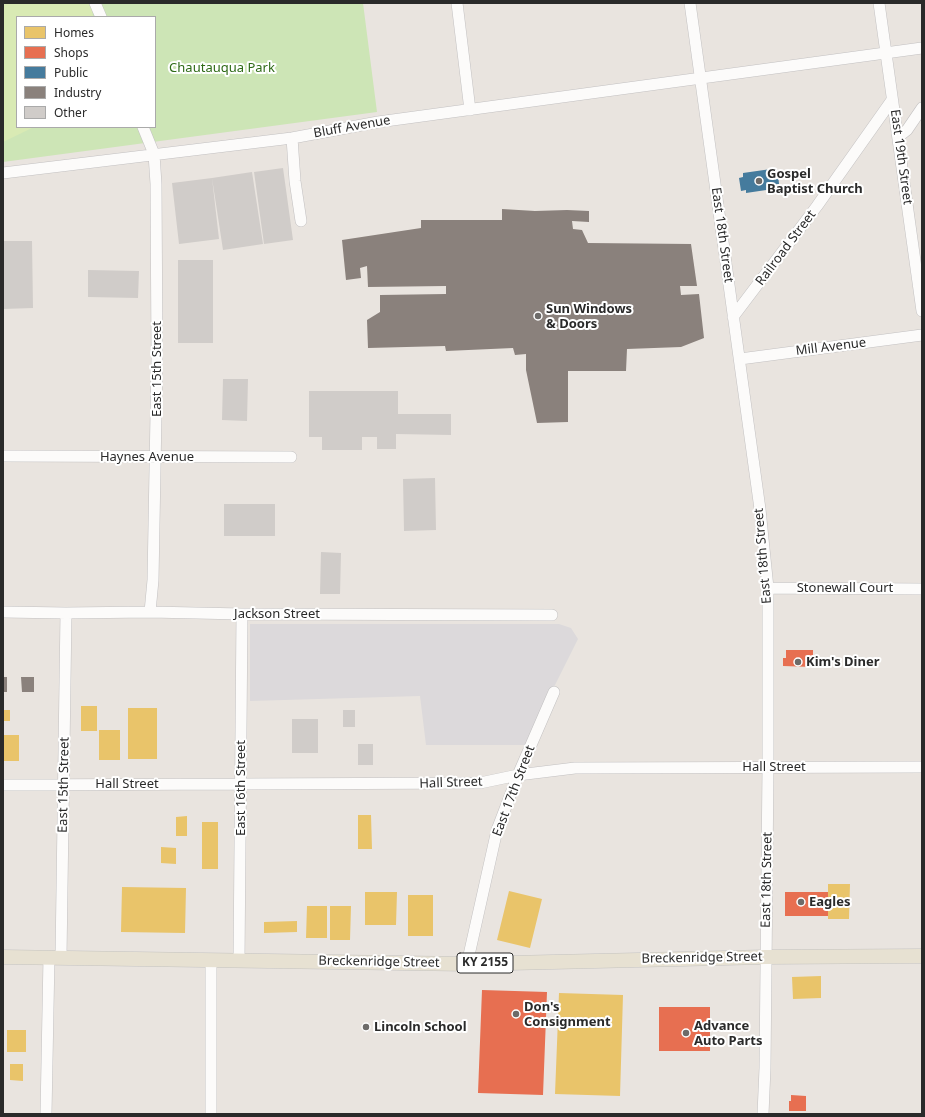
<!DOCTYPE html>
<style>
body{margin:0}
#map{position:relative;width:925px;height:1117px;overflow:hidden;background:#e9e4df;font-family:"Noto Sans",sans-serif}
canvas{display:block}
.frame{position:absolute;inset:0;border:4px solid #2a2a2a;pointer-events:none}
.legend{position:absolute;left:16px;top:16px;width:140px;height:112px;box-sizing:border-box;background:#fff;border:1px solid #aaa;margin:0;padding:5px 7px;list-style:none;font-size:12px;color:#2a2a2a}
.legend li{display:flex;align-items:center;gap:8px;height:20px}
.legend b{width:20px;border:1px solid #aaa}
</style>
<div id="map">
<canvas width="925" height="1117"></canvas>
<div class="frame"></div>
<ul class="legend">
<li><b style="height:11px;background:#e9c46a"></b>Homes</li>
<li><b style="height:11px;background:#e76f51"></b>Shops</li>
<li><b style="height:11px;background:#457b9d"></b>Public</li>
<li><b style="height:11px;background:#8a817c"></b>Industry</li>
<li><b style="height:11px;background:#d0ccc9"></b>Other</li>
</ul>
</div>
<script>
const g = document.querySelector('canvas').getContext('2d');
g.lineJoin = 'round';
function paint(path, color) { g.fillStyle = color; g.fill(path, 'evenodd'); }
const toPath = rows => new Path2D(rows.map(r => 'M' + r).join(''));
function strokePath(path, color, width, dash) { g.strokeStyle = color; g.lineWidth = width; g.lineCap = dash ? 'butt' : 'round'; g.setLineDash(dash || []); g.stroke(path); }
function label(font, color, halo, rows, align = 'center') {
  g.font = font + ' "Noto Sans",sans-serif'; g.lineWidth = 4; g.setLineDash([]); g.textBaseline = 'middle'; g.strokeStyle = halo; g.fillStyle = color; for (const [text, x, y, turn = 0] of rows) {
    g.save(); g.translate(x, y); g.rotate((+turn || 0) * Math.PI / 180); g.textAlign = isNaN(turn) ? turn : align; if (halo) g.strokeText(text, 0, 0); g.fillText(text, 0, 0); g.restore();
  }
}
const industrial = toPath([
 [250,624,559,624,571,628,578,639,525,745,426,745,420,696,250,701]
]);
const green = toPath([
 [3,3,363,3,377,112,3,162],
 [17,17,155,17,155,127,17,127]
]);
const pitch = toPath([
 [3,3,91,3,93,17,17,17,17,127,34,127,3,142]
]);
const homes = toPath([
 [81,706,97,706,97,731,81,731],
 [128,708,157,708,157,759,128,759],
 [3,710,10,710,10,721,3,721],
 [99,730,120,730,120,760,99,760],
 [3,735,19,735,19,761,3,761],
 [358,815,371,815,372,849,358,849],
 [187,816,187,836,176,836,176,817],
 [202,822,218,822,218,869,202,869],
 [161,847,176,848,176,864,161,863],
 [828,884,850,884,849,919,828,919],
 [122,887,186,888,185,933,121,932],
 [509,891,542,899,530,948,497,940],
 [365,892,397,892,396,925,365,925],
 [408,895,433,895,433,936,408,936],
 [307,906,327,906,327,938,306,938],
 [330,906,351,906,350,940,330,940],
 [297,921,297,932,264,933,264,922],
 [821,976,821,998,793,999,792,977],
 [559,993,623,995,620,1096,555,1094],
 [7,1030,26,1030,26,1052,7,1052],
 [10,1064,23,1064,23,1081,10,1080]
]);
const shops = toPath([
 [786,650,813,650,813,667,783,666,783,658,786,658],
 [785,892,828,892,828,916,785,916],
 [482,990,547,992,543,1095,478,1093],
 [659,1007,710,1007,710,1051,659,1051],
 [791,1095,806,1096,806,1111,789,1111,789,1101,791,1101]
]);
const public = toPath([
 [771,169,772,175,778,174,779,184,772,185,773,189,746,193,746,190,741,191,739,178,743,177,743,173]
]);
const industry = toPath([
 [502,209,535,211,567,210,589,211,589,222,572,221,573,229,582,230,588,243,691,244,697,286,680,286,681,295,699,294,704,338,681,347,627,349,626,371,568,371,568,422,537,423,526,370,526,354,515,355,513,348,446,351,445,346,368,348,367,320,380,312,380,295,446,294,446,286,368,287,367,266,360,268,361,278,346,280,342,240,421,228,421,220,502,220],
 [3,677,7,677,7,692,3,692],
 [21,677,34,677,34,692,22,692]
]);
const building = toPath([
 [283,168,293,240,264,244,254,172],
 [252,172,263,244,223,250,212,178],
 [212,178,219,239,179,244,172,183],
 [3,241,32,241,33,308,3,309],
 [178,260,213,260,213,343,178,343],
 [88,270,139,271,138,298,88,297],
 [223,379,248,379,247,421,222,420],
 [309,391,398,391,398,414,451,414,451,435,396,434,396,449,377,449,377,437,362,437,362,450,322,450,322,437,309,437],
 [435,478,436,530,404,531,403,479],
 [224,504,275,504,275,536,224,536],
 [321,552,341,553,340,594,320,594],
 [343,710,355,710,355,727,343,727],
 [292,719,318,719,318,753,292,753],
 [358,744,373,744,373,765,358,765]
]);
const minor = toPath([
 [95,3,101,17],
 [457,3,470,110],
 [690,3,760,509,768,588,768,767,765,1068,763,1114],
 [879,3,922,311],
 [143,127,154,154,156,184,157,358,153,580,150,612],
 [898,137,907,130,922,108],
 [292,138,295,181,301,221],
 [3,173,292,138,378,122,922,48],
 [733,317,817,206,892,100],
 [740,359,922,335],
 [3,456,291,457],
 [768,588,922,589],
 [3,612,66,613,150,612,242,614,552,615],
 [3,785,480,783,518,775,575,768,922,767],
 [61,957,66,613],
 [211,961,211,1114],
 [239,961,242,614],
 [467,964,497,830,518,775,554,692],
 [46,1114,49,957]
]);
const major = toPath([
 [3,957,467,964,766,957,922,956]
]);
const markers = [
 [759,181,4,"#6d6b69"],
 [538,316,4,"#6d6b69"],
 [798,662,4,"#6d6b69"],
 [801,902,4,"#6d6b69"],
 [516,1014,4,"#6d6b69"],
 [366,1027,4,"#6d6b69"],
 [686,1033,4,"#6d6b69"]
];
const shields = [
 [485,963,56]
];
const shieldNames = [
 ["KY 2155",485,963]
];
const parkNames = [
 ["Chautauqua Park",222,68]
];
const streetNames = [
 ["Bluff Avenue",352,127,-10],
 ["East 19th Street",901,157,82],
 ["East 18th Street",722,235,82],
 ["Railroad Street",786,248,-53],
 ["Mill Avenue",831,347,-7],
 ["East 15th Street",157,369,-90],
 ["Haynes Avenue",147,457],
 ["East 18th Street",763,556,-95],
 ["Stonewall Court",845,588],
 ["Jackson Street",277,614],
 ["Hall Street",774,767],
 ["Hall Street",451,783,-2],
 ["Hall Street",127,784],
 ["East 15th Street",64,785,-89],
 ["East 16th Street",241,788,-90],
 ["East 17th Street",514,791,-69],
 ["East 18th Street",767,880,-89],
 ["Breckenridge Street",702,958,-1],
 ["Breckenridge Street",379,962,1]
];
const poiNames = [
 ["Gospel",767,174],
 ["Baptist Church",767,189],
 ["Sun Windows",546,309],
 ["& Doors",546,324],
 ["Kim's Diner",806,662],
 ["Eagles",809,902],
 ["Don's",524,1007],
 ["Consignment",524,1022],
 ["Advance",694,1026],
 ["Auto Parts",694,1041],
 ["Lincoln School",374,1027]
];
paint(industrial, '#dcd9db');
paint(green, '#cde5b6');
paint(pitch, '#d9eab4');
paint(homes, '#e9c46a');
paint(shops, '#e76f51');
paint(public, '#457b9d');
paint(industry, '#8a817c');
paint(building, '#d0ccc9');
strokePath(minor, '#c2c0c1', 12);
strokePath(major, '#c4c3c1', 15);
strokePath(minor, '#fcfbfa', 11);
strokePath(major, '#e7e1d2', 14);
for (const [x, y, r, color] of markers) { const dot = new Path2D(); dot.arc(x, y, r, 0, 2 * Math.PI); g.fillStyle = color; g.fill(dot); strokePath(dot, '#fff', 1.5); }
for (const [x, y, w] of shields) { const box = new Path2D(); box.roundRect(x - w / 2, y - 10, w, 20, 3); g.fillStyle = '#fff'; g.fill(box); strokePath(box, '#2a2a2a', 1); }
label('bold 12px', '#2a2a2a', null, shieldNames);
label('13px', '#2e6a16', '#fff', parkNames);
label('13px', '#2a2a2a', '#fff', streetNames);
label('bold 13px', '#2a2a2a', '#fff', poiNames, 'left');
</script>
